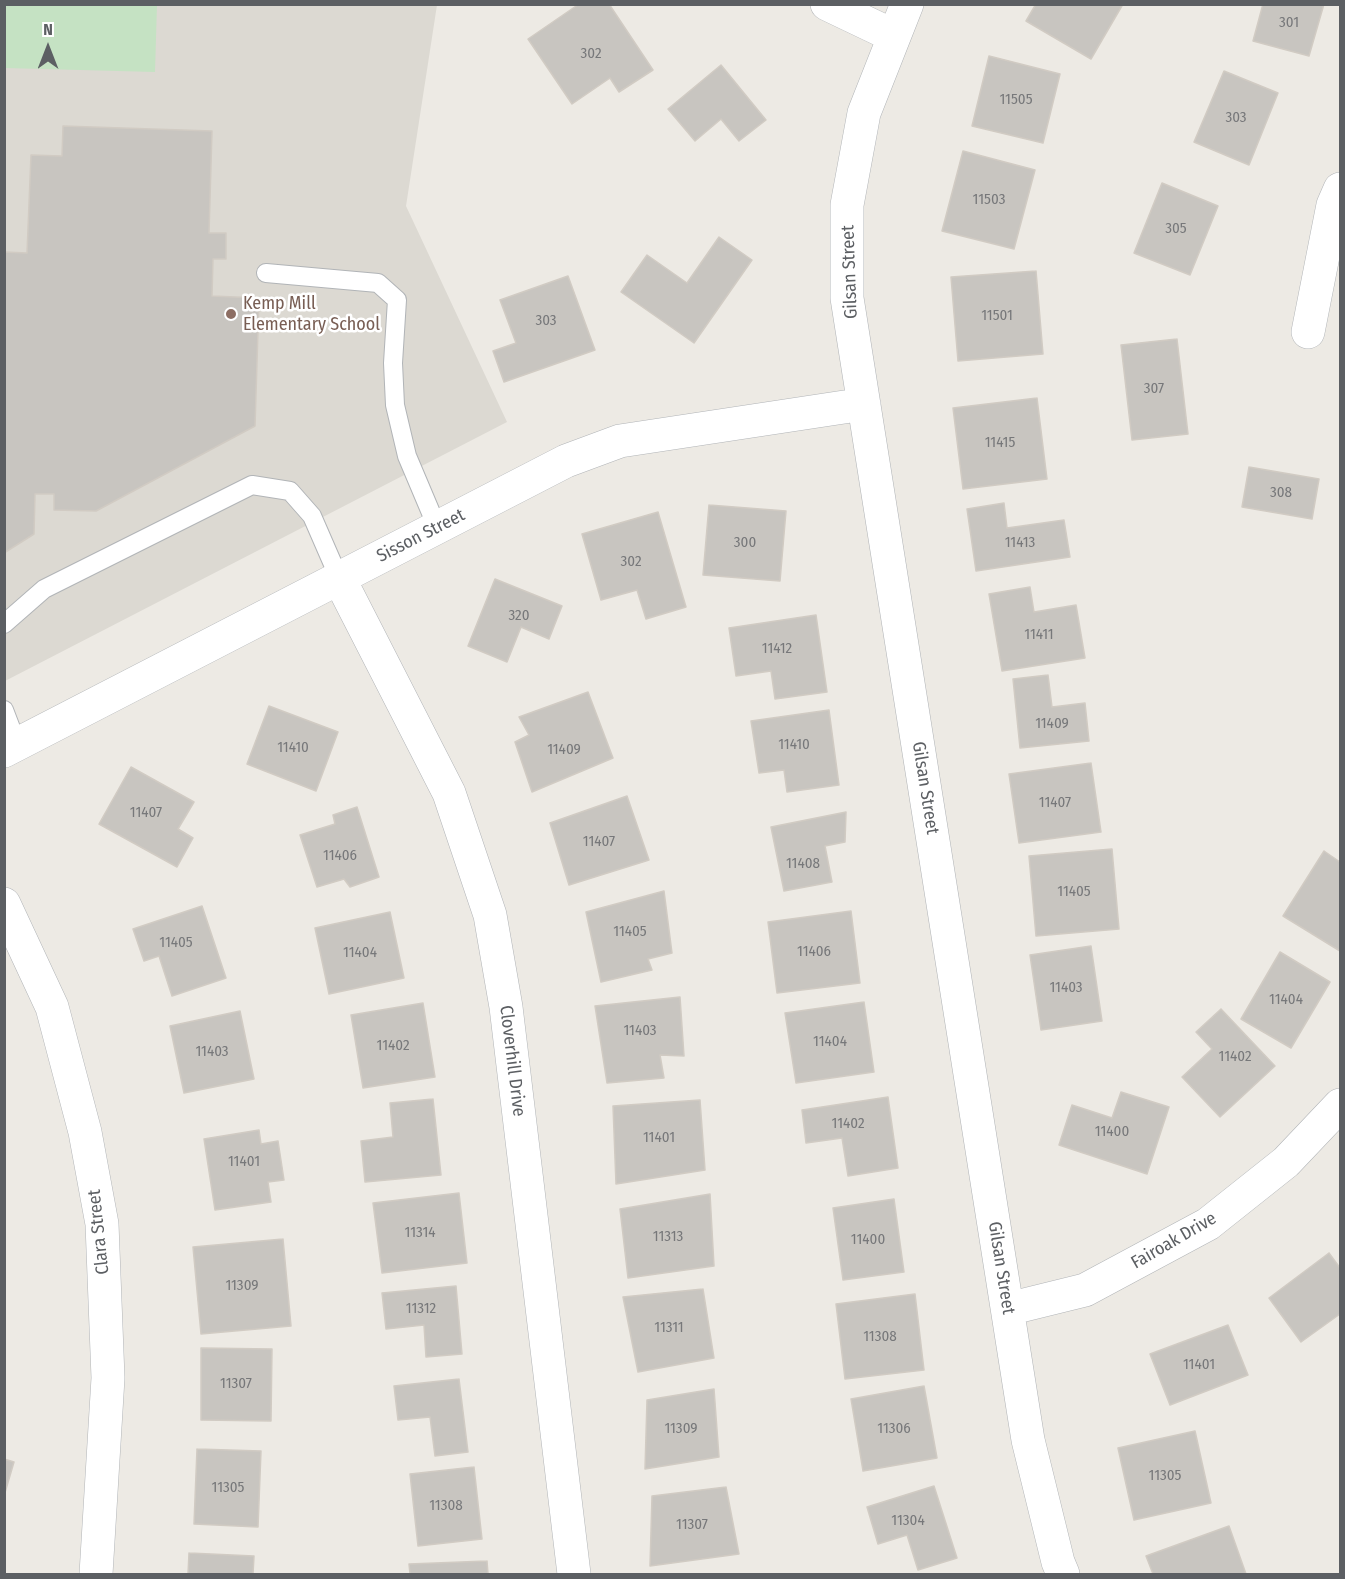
<!DOCTYPE html>
<style>
body{margin:0}
#map{position:relative;width:1345px;height:1579px;overflow:hidden;background:#edeae4;font-family:"Fira Sans Condensed",sans-serif}
canvas{display:block}
.frame{position:absolute;inset:0;border:6px solid #5c5f63;pointer-events:none}
.north{position:absolute;left:18px;top:18px;width:60px;height:60px;-webkit-text-stroke:4px #fff;paint-order:stroke;rotate:0deg;font-size:16px;font-weight:700;line-height:24px;text-align:center;color:#5c5f63}
.north::after{content:'';display:block;margin:auto;width:21px;height:27px;background:#5c5f63;clip-path:polygon(50% 0,100% 100%,50% 72%,0 100%)}
</style>
<div id="map">
<canvas width="1345" height="1579"></canvas>
<div class="frame"></div>
<div class="north">N</div>
</div>
<script>
const g = document.querySelector('canvas').getContext('2d');
g.lineJoin = 'round';
function paint(path, color) { g.fillStyle = color; g.fill(path, 'evenodd'); }
const toPath = rows => new Path2D(rows.map(r => 'M' + r).join(''));
function strokePath(path, color, width, dash) { g.strokeStyle = color; g.lineWidth = width; g.lineCap = dash ? 'butt' : 'round'; g.setLineDash(dash || []); g.stroke(path); }
function label(font, color, halo, rows, align = 'center') {
  g.font = font + ' "Fira Sans Condensed",sans-serif'; g.lineWidth = 5; g.setLineDash([]); g.textBaseline = 'middle'; g.strokeStyle = halo; g.fillStyle = color; for (const [text, x, y, turn = 0] of rows) {
    g.save(); g.translate(x, y); g.rotate((+turn || 0) * Math.PI / 180); g.textAlign = isNaN(turn) ? turn : align; if (halo) g.strokeText(text, 0, 0); g.fillText(text, 0, 0); g.restore();
  }
}
const education = toPath([
 [5,5,437,5,406,206,507,422,5,681]
]);
const green = toPath([
 [5,5,157,5,155,72,5,68]
]);
const building = toPath([
 [579,4,609,4,653,70,619,92,610,78,572,104,528,39,579,4],
 [1036,4,1123,4,1091,59,1026,21,1036,4],
 [1263,4,1324,4,1309,56,1253,41,1263,4],
 [989,56,1060,74,1043,143,972,126,989,56],
 [721,65,766,120,739,141,721,119,695,141,668,109,721,65],
 [1224,71,1278,93,1249,165,1194,142,1224,71],
 [63,126,212,131,209,233,226,233,226,259,213,259,212,296,259,298,255,426,96,511,54,510,54,494,35,494,34,534,4,553,4,252,27,253,31,155,62,156,63,126],
 [963,151,1035,170,1014,249,942,231,963,151],
 [1162,183,1218,206,1190,275,1134,253,1162,183],
 [719,237,752,260,694,343,621,292,647,255,687,283,719,237],
 [1036,271,1043,354,958,361,951,277,1036,271],
 [568,276,595,350,504,382,493,351,516,343,500,300,568,276],
 [1177,339,1188,434,1132,440,1121,345,1177,339],
 [1037,398,1047,479,963,489,953,408,1037,398],
 [1249,467,1319,479,1312,519,1242,507,1249,467],
 [1004,503,1007,528,1064,520,1070,557,976,571,967,509,1004,503],
 [709,505,786,511,780,581,703,575,709,505],
 [658,512,686,607,646,619,637,590,601,600,582,534,658,512],
 [495,579,562,606,549,639,521,627,507,662,468,646,495,579],
 [1030,587,1034,612,1076,605,1085,658,1002,671,989,594,1030,587],
 [816,615,827,692,775,699,771,671,736,676,729,628,816,615],
 [1048,675,1052,707,1085,703,1089,741,1020,748,1013,679,1048,675],
 [588,692,613,758,532,792,515,742,529,735,519,717,588,692],
 [269,706,338,732,316,791,247,764,269,706],
 [829,710,839,785,787,792,784,770,759,773,751,721,829,710],
 [1091,763,1101,832,1019,843,1009,774,1091,763],
 [131,767,194,802,178,829,193,838,177,867,99,824,131,767],
 [627,796,649,860,569,885,550,823,627,796],
 [357,807,379,877,350,887,344,879,317,887,300,835,335,824,333,815,357,807],
 [846,812,845,842,825,846,832,882,784,891,771,827,846,812],
 [1112,849,1119,929,1036,936,1029,856,1112,849],
 [1324,851,1340,862,1340,951,1283,916,1324,851],
 [664,891,672,953,648,959,652,970,601,982,586,912,664,891],
 [202,906,226,978,172,996,159,956,144,961,133,929,202,906],
 [851,911,860,983,777,993,768,922,851,911],
 [390,912,404,978,329,994,315,928,390,912],
 [1091,946,1102,1021,1041,1030,1030,955,1091,946],
 [1280,952,1330,982,1291,1048,1241,1019,1280,952],
 [680,997,684,1056,660,1055,664,1078,607,1083,595,1006,680,997],
 [864,1002,874,1072,796,1083,785,1013,864,1002],
 [423,1003,435,1077,363,1088,351,1015,423,1003],
 [1221,1009,1275,1066,1220,1117,1182,1077,1212,1049,1196,1032,1221,1009],
 [240,1011,254,1079,184,1093,170,1026,240,1011],
 [1121,1092,1169,1107,1147,1174,1059,1145,1072,1105,1112,1118,1121,1092],
 [888,1097,898,1168,848,1176,842,1138,806,1143,802,1110,888,1097],
 [433,1099,441,1175,365,1182,361,1141,393,1137,390,1103,433,1099],
 [700,1100,705,1170,616,1184,613,1106,700,1100],
 [259,1130,261,1144,278,1141,284,1180,268,1182,271,1202,215,1210,204,1139,259,1130],
 [459,1193,467,1263,382,1273,373,1203,459,1193],
 [710,1194,714,1266,628,1278,620,1209,710,1194],
 [894,1199,904,1272,843,1280,833,1208,894,1199],
 [283,1239,291,1326,201,1334,193,1247,283,1239],
 [1329,1253,1340,1268,1340,1314,1301,1342,1269,1298,1329,1253],
 [456,1286,462,1354,426,1357,424,1325,386,1329,382,1293,456,1286],
 [703,1289,714,1358,638,1372,623,1297,703,1289],
 [915,1294,924,1370,845,1379,836,1304,915,1294],
 [1228,1325,1248,1375,1170,1405,1150,1354,1228,1325],
 [201,1348,272,1349,271,1421,201,1420,201,1348],
 [459,1379,468,1452,435,1456,430,1417,398,1420,394,1386,459,1379],
 [924,1386,937,1458,863,1471,851,1399,924,1386],
 [714,1389,719,1457,645,1469,647,1400,714,1389],
 [1195,1431,1211,1503,1134,1520,1118,1448,1195,1431],
 [197,1449,261,1451,258,1527,194,1524,197,1449],
 [4,1459,14,1462,4,1496,4,1459],
 [474,1467,482,1539,418,1546,410,1474,474,1467],
 [934,1486,957,1558,918,1570,907,1535,878,1544,867,1507,934,1486],
 [726,1487,739,1554,650,1566,652,1496,726,1487],
 [1229,1526,1246,1574,1153,1574,1146,1556,1229,1526],
 [189,1553,254,1556,253,1574,188,1574,189,1553],
 [487,1561,488,1574,410,1574,409,1564,487,1561]
]);
const service = toPath([
 [266,273,378,283,397,300,393,363,395,405,407,456,437,527],
 [4,624,44,589,252,485,290,491,312,516,339,578],
 [4,710,17,744]
]);
const minor = toPath([
 [827,4,894,36],
 [907,4,864,113,847,205,847,298,1028,1440,1058,1562,1063,1574],
 [1308,332,1333,205,1340,189],
 [339,578,449,793,490,915,506,1007,574,1574],
 [4,751,566,461,620,441,864,404],
 [4,904,52,1007,85,1132,102,1224,108,1378,96,1574],
 [1008,1309,1085,1290,1208,1224,1286,1162,1340,1105]
]);
const markers = [
 [231,314,6,"#8d6e63"]
];
const numberNames = [
 ["301",1289,23],
 ["302",591,54],
 ["11505",1016,100],
 ["303",1236,118],
 ["11503",989,200],
 ["305",1176,229],
 ["11501",997,316],
 ["303",546,321],
 ["307",1154,389],
 ["11415",1000,443],
 ["308",1281,493],
 ["300",745,543],
 ["11413",1020,543],
 ["302",631,562],
 ["320",519,616],
 ["11411",1039,635],
 ["11412",777,649],
 ["11409",1052,724],
 ["11410",794,745],
 ["11410",293,748],
 ["11409",564,750],
 ["11407",1055,803],
 ["11407",146,813],
 ["11407",599,842],
 ["11406",340,856],
 ["11408",803,864],
 ["11405",1074,892],
 ["11405",630,932],
 ["11405",176,943],
 ["11406",814,952],
 ["11404",360,953],
 ["11403",1066,988],
 ["11404",1286,1000],
 ["11403",640,1031],
 ["11404",830,1042],
 ["11402",393,1046],
 ["11403",212,1052],
 ["11402",1235,1057],
 ["11402",848,1124],
 ["11400",1112,1132],
 ["11401",659,1138],
 ["11401",244,1162],
 ["11314",420,1233],
 ["11313",668,1237],
 ["11400",868,1240],
 ["11309",242,1286],
 ["11312",421,1309],
 ["11311",669,1328],
 ["11308",880,1337],
 ["11401",1199,1365],
 ["11307",236,1384],
 ["11309",681,1429],
 ["11306",894,1429],
 ["11305",1165,1476],
 ["11305",228,1488],
 ["11308",446,1506],
 ["11304",908,1521],
 ["11307",692,1525]
];
const streetNames = [
 ["Gilsan Street",850,272,-92],
 ["Sisson Street",421,536,-27],
 ["Gilsan Street",925,788,81],
 ["Cloverhill Drive",512,1061,83],
 ["Clara Street",99,1232,-96],
 ["Fairoak Drive",1174,1241,-30],
 ["Gilsan Street",1001,1268,81]
];
const educationNames = [
 ["Kemp Mill",243,304],
 ["Elementary School",243,325]
];
paint(education, '#dcd9d2');
paint(green, '#c5e2c3');
paint(building, '#c8c5c0');
strokePath(building, '#d1cbc3', 1.5);
strokePath(service, '#b1b4b7', 20);
strokePath(minor, '#b1b4b7', 34);
strokePath(service, '#fff', 18);
strokePath(minor, '#fff', 33);
for (const [x, y, r, color] of markers) { const dot = new Path2D(); dot.arc(x, y, r, 0, 2 * Math.PI); g.fillStyle = color; g.fill(dot); strokePath(dot, '#fff', 2); }
label('15px', '#77787a', null, numberNames);
label('18px', '#5c5f63', '#fff', streetNames);
label('18px', '#785e54', '#fff', educationNames, 'left');
</script>
